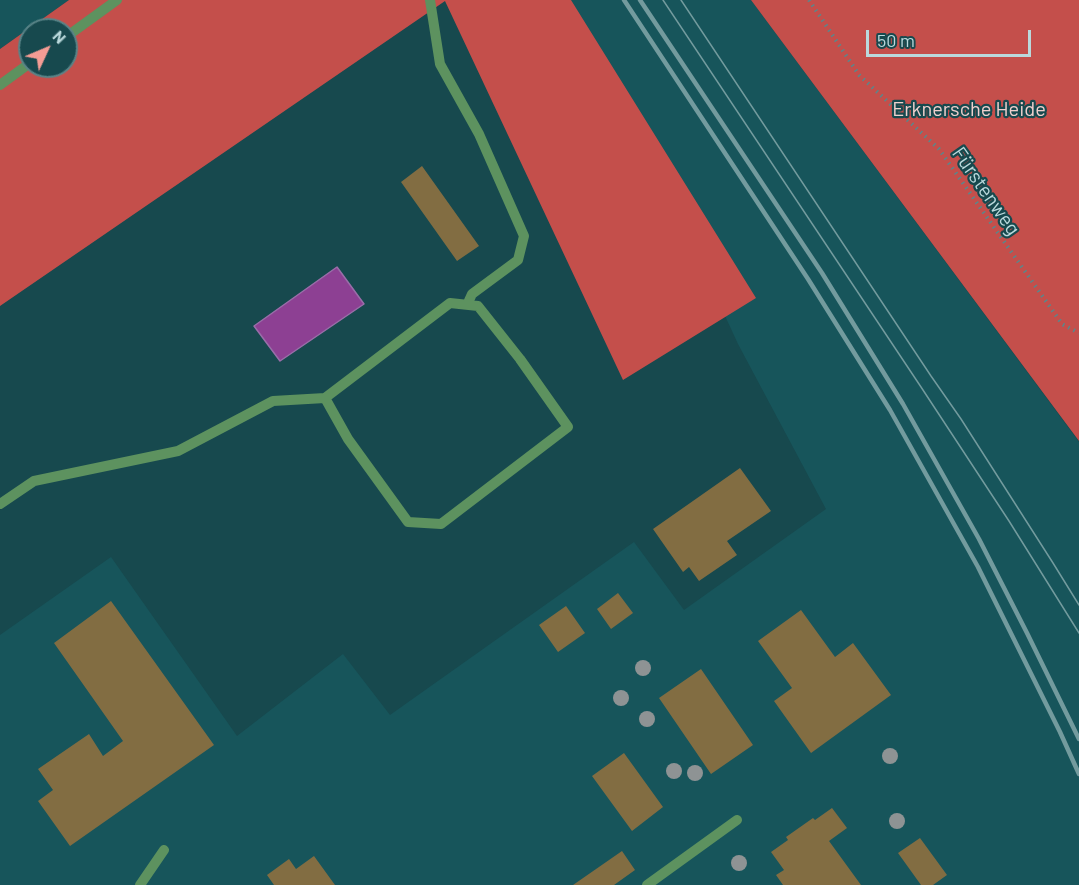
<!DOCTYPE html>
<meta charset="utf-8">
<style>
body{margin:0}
#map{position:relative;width:1079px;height:885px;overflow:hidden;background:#17494e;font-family:Barlow,sans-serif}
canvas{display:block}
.north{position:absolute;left:18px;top:18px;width:60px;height:60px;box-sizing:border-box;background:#17494e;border:2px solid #588387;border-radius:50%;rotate:46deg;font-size:16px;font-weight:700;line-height:24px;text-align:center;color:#bad9dc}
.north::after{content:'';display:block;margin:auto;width:21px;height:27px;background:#f59c94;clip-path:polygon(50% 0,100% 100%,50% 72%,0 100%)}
.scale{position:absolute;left:866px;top:30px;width:165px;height:27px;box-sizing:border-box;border:3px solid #bad9dc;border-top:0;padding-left:8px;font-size:18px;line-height:21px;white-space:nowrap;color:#bad9dc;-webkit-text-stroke:4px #17494e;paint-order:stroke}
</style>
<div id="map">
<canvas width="1079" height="885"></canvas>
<div class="north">N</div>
<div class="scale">50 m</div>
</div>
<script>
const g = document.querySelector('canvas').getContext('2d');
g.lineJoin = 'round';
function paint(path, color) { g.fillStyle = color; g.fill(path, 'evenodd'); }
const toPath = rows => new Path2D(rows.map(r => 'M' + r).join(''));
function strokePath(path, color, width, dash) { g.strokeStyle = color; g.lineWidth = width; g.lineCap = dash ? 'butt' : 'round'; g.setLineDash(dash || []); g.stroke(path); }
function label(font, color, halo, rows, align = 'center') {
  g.font = font + ' Barlow,sans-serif'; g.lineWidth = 4.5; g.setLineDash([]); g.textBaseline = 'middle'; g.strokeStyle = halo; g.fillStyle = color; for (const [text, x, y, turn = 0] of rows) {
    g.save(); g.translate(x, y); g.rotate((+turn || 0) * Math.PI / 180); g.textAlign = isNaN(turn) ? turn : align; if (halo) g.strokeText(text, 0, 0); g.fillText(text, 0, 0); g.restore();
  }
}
const built = toPath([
 [0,0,69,0,0,49],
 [547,0,751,0,1079,442,1079,885,0,885,0,635,111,557,237,736,343,654,390,715,634,542,684,610,826,509,738,344,657,168]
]);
const forest = toPath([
 [69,0,571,0,756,298,623,380,445,1,0,306,0,49],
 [30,30,66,30,66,66,30,66],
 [751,0,1079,0,1079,441]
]);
const water = toPath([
 [337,267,364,304,280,361,254,326,337,267]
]);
const building = toPath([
 [422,166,479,246,457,261,401,182],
 [740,468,771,511,727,541,737,555,699,581,689,567,683,572,653,529],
 [618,593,633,613,611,629,597,609],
 [111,601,214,745,70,846,38,801,53,790,38,769,89,734,103,756,123,741,54,643],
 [566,606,585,633,558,652,539,625],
 [801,610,835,657,853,643,891,695,811,753,774,701,792,688,758,641],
 [701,669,753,745,711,774,659,698],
 [624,753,663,807,632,831,592,776],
 [832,808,847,828,829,841,861,885,783,885,776,875,784,870,771,852,788,840,786,837,813,818,815,820],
 [920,838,947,875,933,885,921,885,898,853],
 [622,851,635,870,614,885,573,885],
 [314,856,335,885,274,885,267,875,289,859,296,869]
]);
const path = toPath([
 [809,0,859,75,939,149,1062,324,1079,333]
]);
const minor = toPath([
 [430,0,440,64,479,134,524,236,518,260,472,294,467,305],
 [66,37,117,0],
 [0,85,30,63],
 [0,504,34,481,178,451,273,401,325,398,450,303,478,306,520,359,568,427,441,524,408,522,348,439,325,398],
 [140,885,164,850],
 [647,885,737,820]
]);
const tram = toPath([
 [663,0,921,387,1009,521,1079,633],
 [681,0,931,376,961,419,1053,563,1079,605]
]);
const rail = toPath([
 [624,0,808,279,890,410,978,567,1060,732,1079,774],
 [640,0,822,273,903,404,979,539,1027,633,1079,739]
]);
const trees = [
 [643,668],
 [621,698],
 [647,719],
 [890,756],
 [674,771],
 [695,773],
 [897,821],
 [739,863]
];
const parkNames = [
 ["Erknersche Heide",969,109]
];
const streetNames = [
 ["Fürstenweg",986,191,55]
];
paint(built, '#17555b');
paint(forest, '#c44f4b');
paint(water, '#8d4093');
strokePath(water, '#9a6ea9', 1.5);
paint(building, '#826d42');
strokePath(path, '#5c868a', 4, [1.5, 4.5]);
strokePath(minor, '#5d925f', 10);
strokePath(tram, '#739b9e', 1.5);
strokePath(rail, '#739b9e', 4.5);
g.fillStyle = '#8e9394';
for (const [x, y] of trees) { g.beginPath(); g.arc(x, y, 8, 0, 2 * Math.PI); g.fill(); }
label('20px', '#f0d0cd', '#17494e', parkNames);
label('20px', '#bad9dc', '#17494e', streetNames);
</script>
